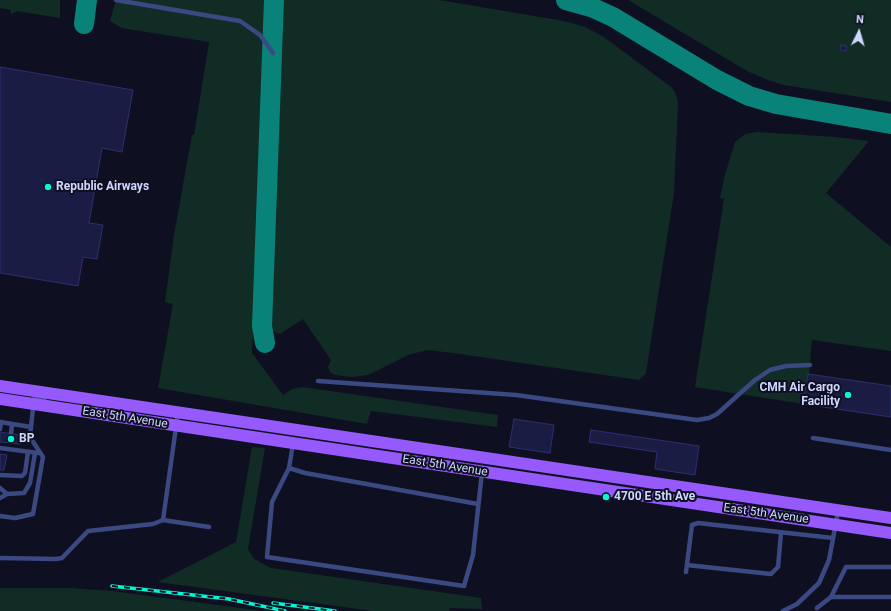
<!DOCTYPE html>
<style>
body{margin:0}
#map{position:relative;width:891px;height:611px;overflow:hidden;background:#0e1022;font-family:Roboto,sans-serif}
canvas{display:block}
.north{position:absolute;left:839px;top:12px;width:40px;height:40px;-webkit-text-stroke:3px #0e1022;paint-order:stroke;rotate:5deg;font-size:11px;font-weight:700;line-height:16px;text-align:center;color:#d0d7fe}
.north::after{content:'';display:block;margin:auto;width:14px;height:18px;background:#d0d7fe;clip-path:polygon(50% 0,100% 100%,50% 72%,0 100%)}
</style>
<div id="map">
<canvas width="891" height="611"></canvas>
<div class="north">N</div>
</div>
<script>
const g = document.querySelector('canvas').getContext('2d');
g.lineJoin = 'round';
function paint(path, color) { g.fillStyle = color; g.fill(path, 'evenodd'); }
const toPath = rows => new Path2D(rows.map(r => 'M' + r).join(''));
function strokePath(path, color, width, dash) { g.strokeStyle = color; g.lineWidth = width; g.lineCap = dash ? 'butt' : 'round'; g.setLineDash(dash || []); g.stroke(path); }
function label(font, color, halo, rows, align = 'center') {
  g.font = font + ' Roboto,sans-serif'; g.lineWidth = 4; g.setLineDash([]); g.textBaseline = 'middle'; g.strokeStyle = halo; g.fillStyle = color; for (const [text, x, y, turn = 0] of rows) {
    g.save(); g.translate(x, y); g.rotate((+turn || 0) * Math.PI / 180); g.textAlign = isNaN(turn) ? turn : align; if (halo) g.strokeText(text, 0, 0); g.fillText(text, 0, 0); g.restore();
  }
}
const green = toPath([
 [0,0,60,0,60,18,17,11,11,14,11,10,0,8],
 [116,0,267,0,252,353,283,395,292,389,302,387,498,415,497,427,371,411,367,424,158,388,173,304,165,302,174,235,192,135,194,135,209,42,122,28,110,21],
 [284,0,439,0,564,21,585,27,604,37,671,87,675,92,678,103,674,193,646,373,639,380,453,353,427,350,408,355,368,375,352,377,335,375,330,372,328,367,331,360,303,319,280,334,271,330],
 [628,0,891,0,891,102,784,85,768,80,747,71],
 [757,132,836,137,869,141,826,193,891,247,891,351,812,340,809,374,808,374,803,404,695,387,724,199,720,198,724,178,735,142,745,134],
 [252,447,265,448,248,549,254,559,271,568,481,598,482,609,450,608,449,611,373,611,158,582,236,542],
 [0,588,70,588,112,591,263,611,0,611]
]);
const taxiway = toPath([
 [566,0,591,7,613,17,717,80,749,96,776,104,891,124],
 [84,24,87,0],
 [265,343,262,326,274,0]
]);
const building = toPath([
 [841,45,847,46,846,51,840,50,841,45],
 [0,67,133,90,122,152,102,148,89,223,103,225,97,259,83,257,78,286,0,273,0,67],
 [808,374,891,386,891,417,803,404,808,374],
 [514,419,554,425,550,453,509,447,514,419],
 [591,430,699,446,695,475,655,469,657,452,589,442,591,430],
 [0,432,21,435,21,444,0,442,0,432],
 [0,454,7,455,4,470,0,470,0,454]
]);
const lane = toPath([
 [116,0,240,21,260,35,273,53],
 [318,381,516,395,697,420,709,418,717,414,755,380,770,370,786,366,810,365],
 [178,413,163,520,209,527],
 [0,422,31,427],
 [0,429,1,422],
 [11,434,12,424],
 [813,438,891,450],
 [293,444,289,468,272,502,267,557,464,586,473,555,482,472],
 [0,448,38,453],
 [289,468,305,473,478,504],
 [0,475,22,476,25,473,28,452],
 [0,488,7,494,24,493,30,483,35,453],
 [0,498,7,494],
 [0,516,15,518,33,514,43,457,30,437,34,399,45,398],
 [0,558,56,559,62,558,88,531,153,524,163,520],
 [687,565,771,574,778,567,781,533],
 [891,567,846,567,831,597,891,597],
 [686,572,692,525,698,523,833,538],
 [817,608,831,597],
 [783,611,797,604,819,583,829,560,838,512]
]);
const primary = toPath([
 [0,386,891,518],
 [0,399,891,533]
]);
const rail = toPath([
 [112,586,229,599,285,611],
 [273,603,335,611]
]);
const markers = [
 [48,187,4,"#04f6d2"],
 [848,395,4,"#04f6d2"],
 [11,439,4,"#04f6d2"],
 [606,497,4,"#04f6d2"]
];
const poiNames = [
 ["Republic Airways",56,187],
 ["CMH Air Cargo",840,388,"right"],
 ["Facility",840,402,"right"],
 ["BP",19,439],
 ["4700 E 5th Ave",614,497]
];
const streetNames = [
 ["East 5th Avenue",125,418,9],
 ["East 5th Avenue",445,466,9],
 ["East 5th Avenue",766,514,8]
];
paint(green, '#112c24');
strokePath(taxiway, '#09837a', 20);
paint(building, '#1a1c43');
strokePath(building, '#2d306f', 1);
strokePath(lane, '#3a4981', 4.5);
strokePath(primary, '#9659fc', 12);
strokePath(rail, '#04f6d2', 3.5);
strokePath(rail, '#0e1022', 2, [6]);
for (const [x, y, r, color] of markers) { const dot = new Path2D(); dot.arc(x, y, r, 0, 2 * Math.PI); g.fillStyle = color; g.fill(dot); strokePath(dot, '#0e1022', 1.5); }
label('bold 12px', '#d0d7fe', '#0e1022', poiNames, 'left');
label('12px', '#d0d7fe', '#0e1022', streetNames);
</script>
